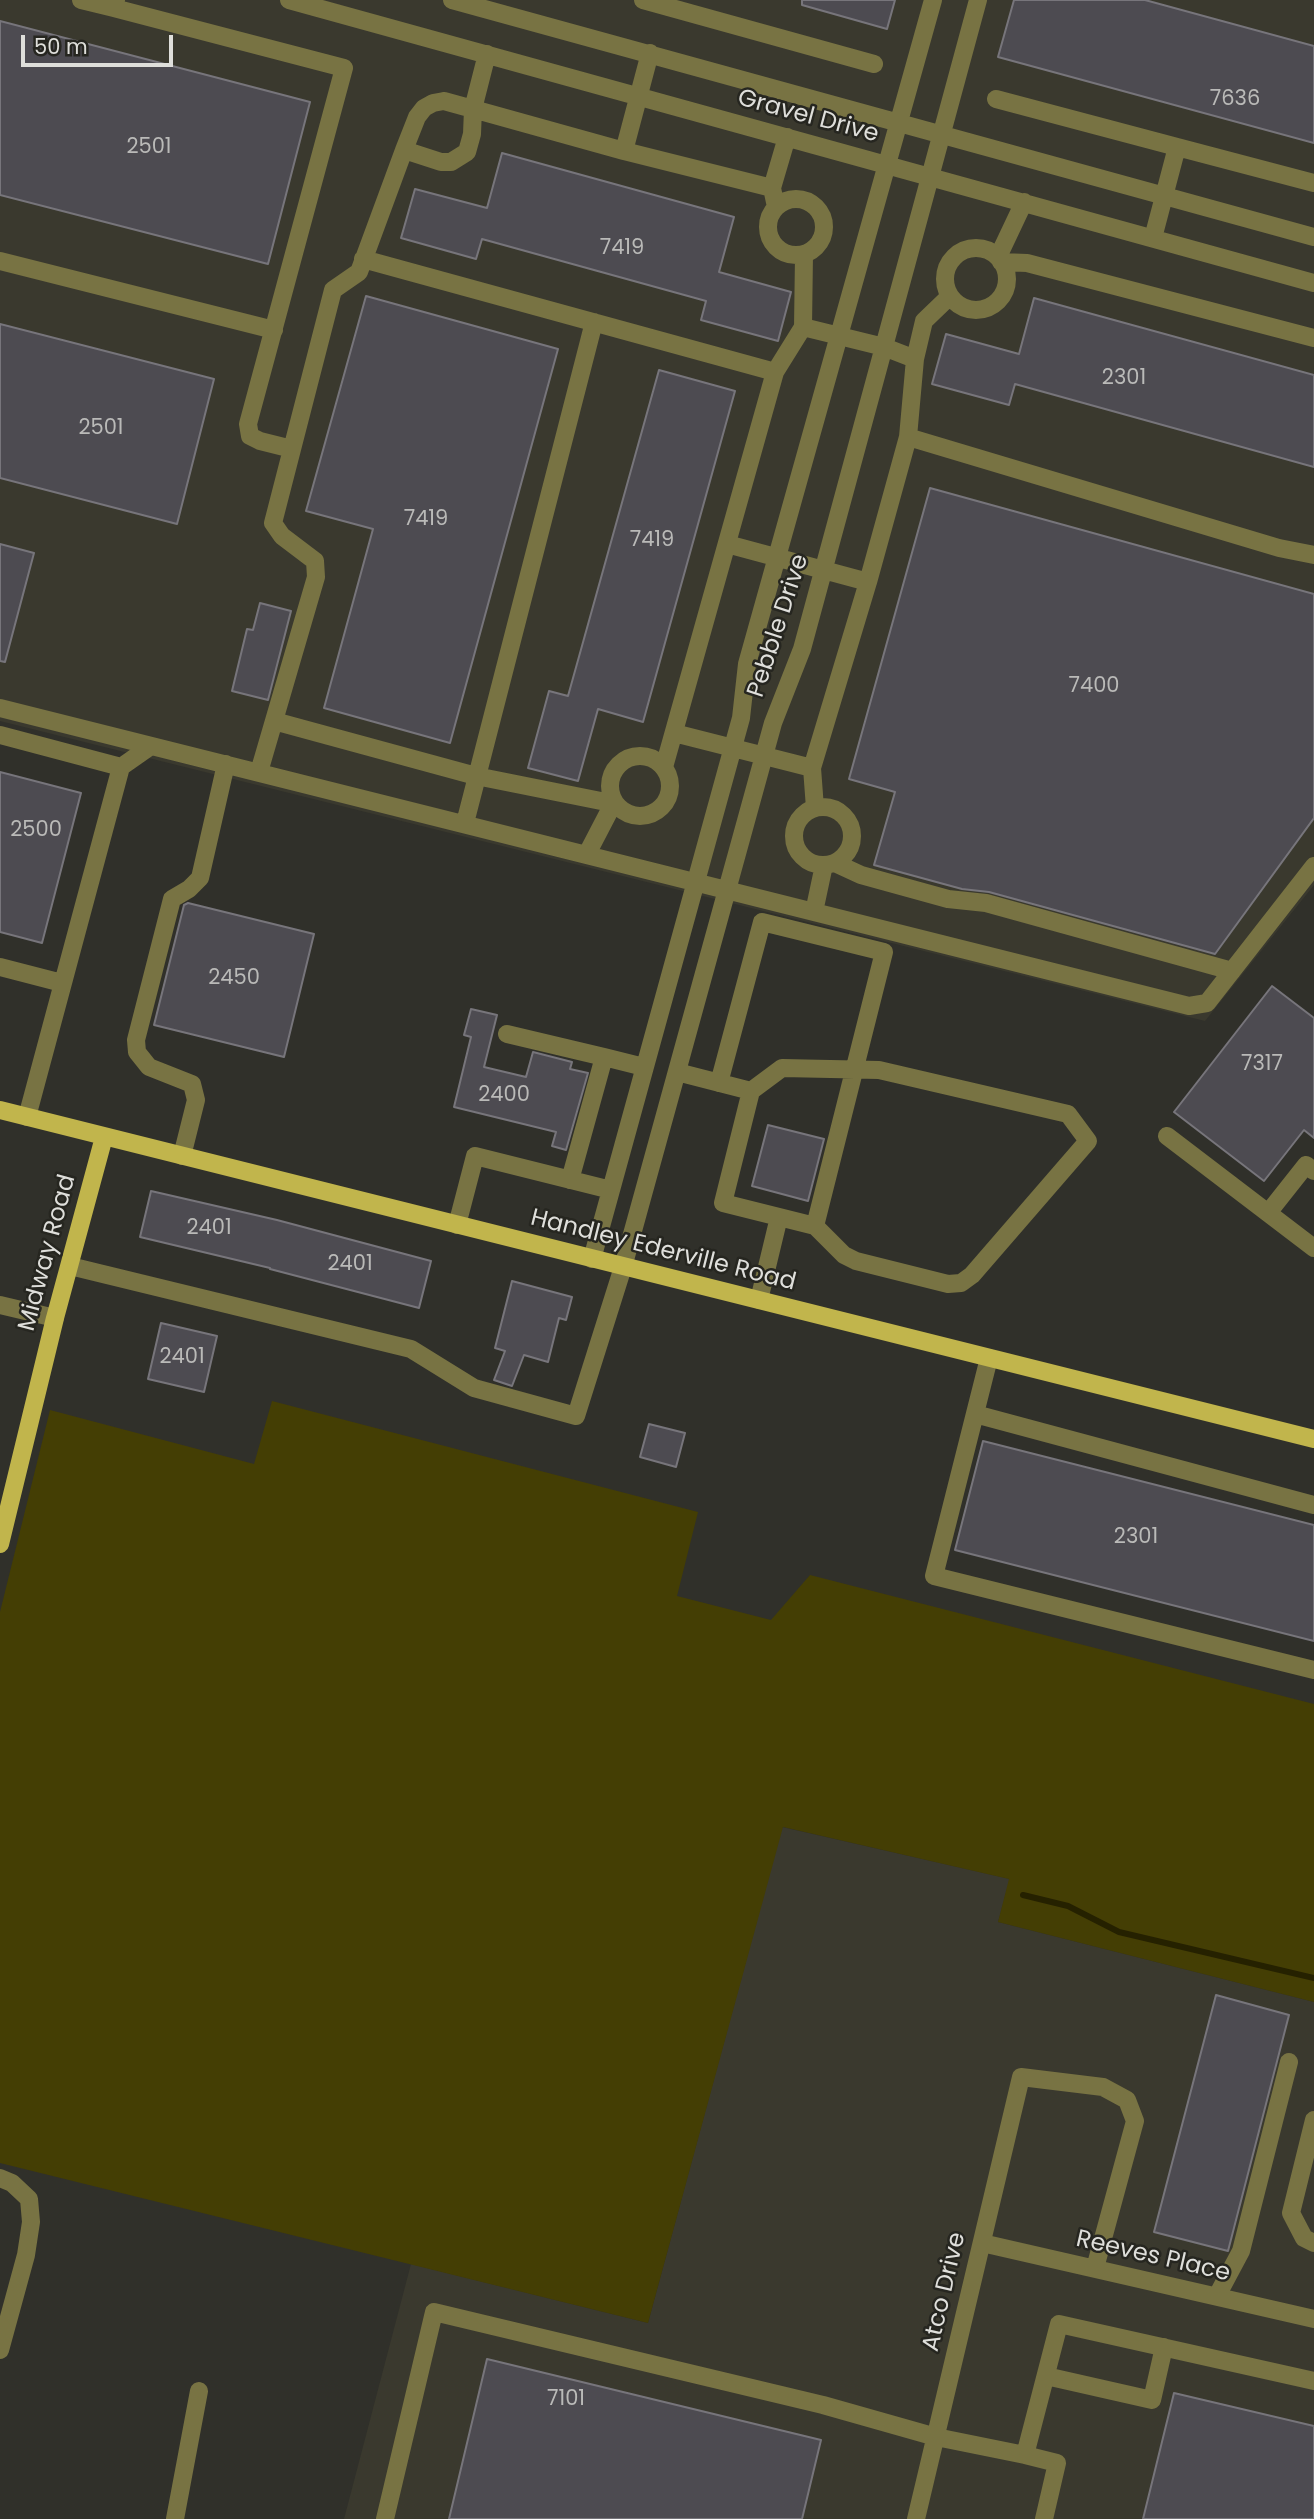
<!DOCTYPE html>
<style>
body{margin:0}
#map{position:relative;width:1314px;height:2519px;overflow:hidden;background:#30302a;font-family:Poppins,sans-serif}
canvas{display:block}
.scale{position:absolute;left:21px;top:35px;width:152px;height:32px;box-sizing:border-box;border:4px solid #dfdfdb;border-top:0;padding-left:9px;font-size:21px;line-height:24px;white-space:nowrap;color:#dfdfdb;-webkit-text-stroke:5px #262620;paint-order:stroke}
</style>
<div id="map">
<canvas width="1314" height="2519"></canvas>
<div class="scale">50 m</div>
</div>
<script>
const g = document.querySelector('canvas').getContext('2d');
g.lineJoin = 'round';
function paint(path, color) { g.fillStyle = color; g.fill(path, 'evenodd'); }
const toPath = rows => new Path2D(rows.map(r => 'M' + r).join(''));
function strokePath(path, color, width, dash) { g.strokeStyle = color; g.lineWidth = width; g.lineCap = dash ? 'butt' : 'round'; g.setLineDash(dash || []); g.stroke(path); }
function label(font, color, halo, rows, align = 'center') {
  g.font = font + ' Poppins,sans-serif'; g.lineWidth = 5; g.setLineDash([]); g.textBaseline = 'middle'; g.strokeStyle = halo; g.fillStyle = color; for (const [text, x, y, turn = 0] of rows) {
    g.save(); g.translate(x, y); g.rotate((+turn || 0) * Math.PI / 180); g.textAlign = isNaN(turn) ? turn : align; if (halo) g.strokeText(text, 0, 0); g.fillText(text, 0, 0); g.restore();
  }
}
const built = toPath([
 [0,0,1314,0,1314,885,1205,1021,0,721],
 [782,1827,1010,1879,998,1922,1314,2002,1314,2519,344,2519,411,2264,648,2323]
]);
const green = toPath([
 [272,1401,698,1512,677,1596,771,1620,810,1575,1314,1704,1314,2002,998,1922,1009,1879,783,1827,648,2323,0,2163,0,1612,50,1410,254,1464]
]);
const stream = toPath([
 [1023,1895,1068,1906,1119,1932,1314,1978]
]);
const building = toPath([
 [802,0,895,0,887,29,802,5,802,0],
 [1014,0,1145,0,1314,46,1314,143,998,57,1014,0],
 [0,21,310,102,268,264,0,195,0,21],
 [502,153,734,217,719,272,791,292,778,341,701,320,706,301,482,239,476,259,401,238,415,189,487,208,502,153],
 [366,296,558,349,450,743,324,708,373,529,306,511,366,296],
 [1034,298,1314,375,1314,467,1015,384,1009,405,932,384,946,334,1019,354,1034,298],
 [0,324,214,379,177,524,0,478,0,324],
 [659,370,735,391,643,722,598,709,578,781,528,768,549,691,568,696,659,370],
 [930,488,1314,594,1314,818,1215,954,989,892,962,889,874,865,895,792,849,779,930,488],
 [0,544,34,553,5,662,0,661,0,544],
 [260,603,291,611,268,700,232,691,247,629,253,630,260,603],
 [0,772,81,793,42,943,0,932,0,772],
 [188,903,314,934,284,1057,154,1025,184,905,188,903],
 [1272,986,1314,1018,1314,1138,1304,1130,1264,1181,1174,1112,1272,986],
 [471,1009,497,1015,484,1067,526,1077,533,1052,572,1062,570,1069,588,1073,566,1150,552,1146,556,1132,454,1107,471,1037,464,1035,471,1009],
 [768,1125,824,1139,808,1201,752,1186,768,1125],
 [151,1191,277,1220,431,1261,419,1308,270,1269,270,1268,140,1237,151,1191],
 [512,1281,572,1297,566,1320,559,1318,548,1362,524,1355,512,1386,494,1380,505,1351,495,1348,512,1281],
 [161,1323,217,1336,204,1392,148,1379,161,1323],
 [649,1424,685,1433,676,1467,640,1457,649,1424],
 [983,1441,1314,1525,1314,1641,955,1550,983,1441],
 [1216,1995,1289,2015,1228,2251,1154,2232,1216,1995],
 [487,2359,821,2440,802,2519,449,2519,487,2359],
 [1174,2393,1314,2426,1314,2519,1143,2519,1174,2393]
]);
const minor = toPath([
 [81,0,114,8],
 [116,0,114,8,344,68,248,424,250,436,260,441,292,449],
 [289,0,1314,283],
 [452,0,1314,237],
 [643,0,874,64],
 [487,54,473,109,624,151,772,188,776,207],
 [996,99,1177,147],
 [444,101,473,109,472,134,467,152,451,162,441,162,404,150,417,117,424,108,433,103,444,101],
 [624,151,650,53],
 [772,188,787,137],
 '768 227a28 28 0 1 1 56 0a28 28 0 1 1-56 0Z',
 [1153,238,1177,147,1314,183],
 '945 279a31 31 0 1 1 62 0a31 31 0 1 1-62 0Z',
 [804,255,803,327,884,347,915,359],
 [998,257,1024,202],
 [363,259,775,372,664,767],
 [0,261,274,330],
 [1001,262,1027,263,1314,338],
 [950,296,924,321,915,359,908,437,1279,548,1314,555],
 [775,372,803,327],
 [727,544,868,582,908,437],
 [0,708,1189,1006,1207,1003,1314,866],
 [274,721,476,776,616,804],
 [674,733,812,768],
 [0,735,121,767],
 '610 786a30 30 0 1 1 60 0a30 30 0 1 1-60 0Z',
 [259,772,316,577,315,561,282,536,273,523,333,290,359,272,404,150],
 '794 836a29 29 0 1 1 58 0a29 29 0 1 1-58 0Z',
 [815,808,812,768,868,582],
 [465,823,594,322],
 [587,854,613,804],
 [835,863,861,875,948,899,986,903,1232,971],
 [814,912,824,865],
 [0,967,62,983],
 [507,1034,604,1057,570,1180],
 [604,1057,644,1067],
 [677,1072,751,1091,723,1203,779,1217,759,1300],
 [719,1083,762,922,884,952,815,1226,779,1217],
 [751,1091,782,1068,879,1070,1068,1114,1088,1141,972,1275,961,1283,948,1284,856,1261,844,1255,815,1226],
 [27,1117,121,767,151,746],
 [1167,1136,1314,1248],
 [182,1156,196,1100,192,1084,149,1067,137,1052,136,1040,172,899,189,889,200,878,226,764],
 [1268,1213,1306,1165,1314,1171],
 [457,1225,475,1156,611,1190],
 [592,1259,741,718,747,664,933,0],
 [70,1266,411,1349,474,1388,576,1416,623,1267,773,723,802,649,978,0],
 [0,1305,55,1318],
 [989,1358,934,1576,1314,1670],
 [975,1414,1314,1505],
 [1314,2120,1291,2213,1304,2238,1314,2243],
 [0,2178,12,2183,29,2199,31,2222,26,2255,0,2350],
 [982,2243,1314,2319],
 [1217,2296,1241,2251,1289,2062],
 [1046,2376,1152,2400,1164,2347],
 [1025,2455,1057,2463,1044,2519],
 [175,2519,199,2391],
 [385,2519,434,2312,823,2405,936,2437,1025,2455,1059,2324,1314,2381],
 [916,2519,1021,2077,1103,2087,1127,2100,1135,2121,1095,2268]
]);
const major = toPath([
 [0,1110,1314,1439],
 [0,1544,55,1318,104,1137]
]);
const numberNames = [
 ["7636",1235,100],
 ["2501",149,148],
 ["7419",622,249],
 ["2301",1124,379],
 ["2501",101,429],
 ["7419",426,520],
 ["7419",652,541],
 ["7400",1094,687],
 ["2500",36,831],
 ["2450",234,979],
 ["7317",1262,1065],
 ["2400",504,1096],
 ["2401",209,1229],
 ["2401",350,1265],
 ["2401",182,1358],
 ["2301",1136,1538],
 ["7101",566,2400]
];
const streetNames = [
 ["Gravel Drive",808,117,15],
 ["Pebble Drive",779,626,-72],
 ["Handley Ederville Road",663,1251,14],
 ["Midway Road",48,1253,-75],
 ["Reeves Place",1153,2257,13],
 ["Atco Drive",945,2292,-77]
];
paint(built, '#3a392e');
paint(green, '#443e04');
strokePath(stream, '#252100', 6);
paint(building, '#4d4b51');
strokePath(building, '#77757b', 2);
strokePath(minor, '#787343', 18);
strokePath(major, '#c1b54c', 18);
label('21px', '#babab8', null, numberNames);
label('24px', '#dfdfdb', '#262620', streetNames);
</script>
